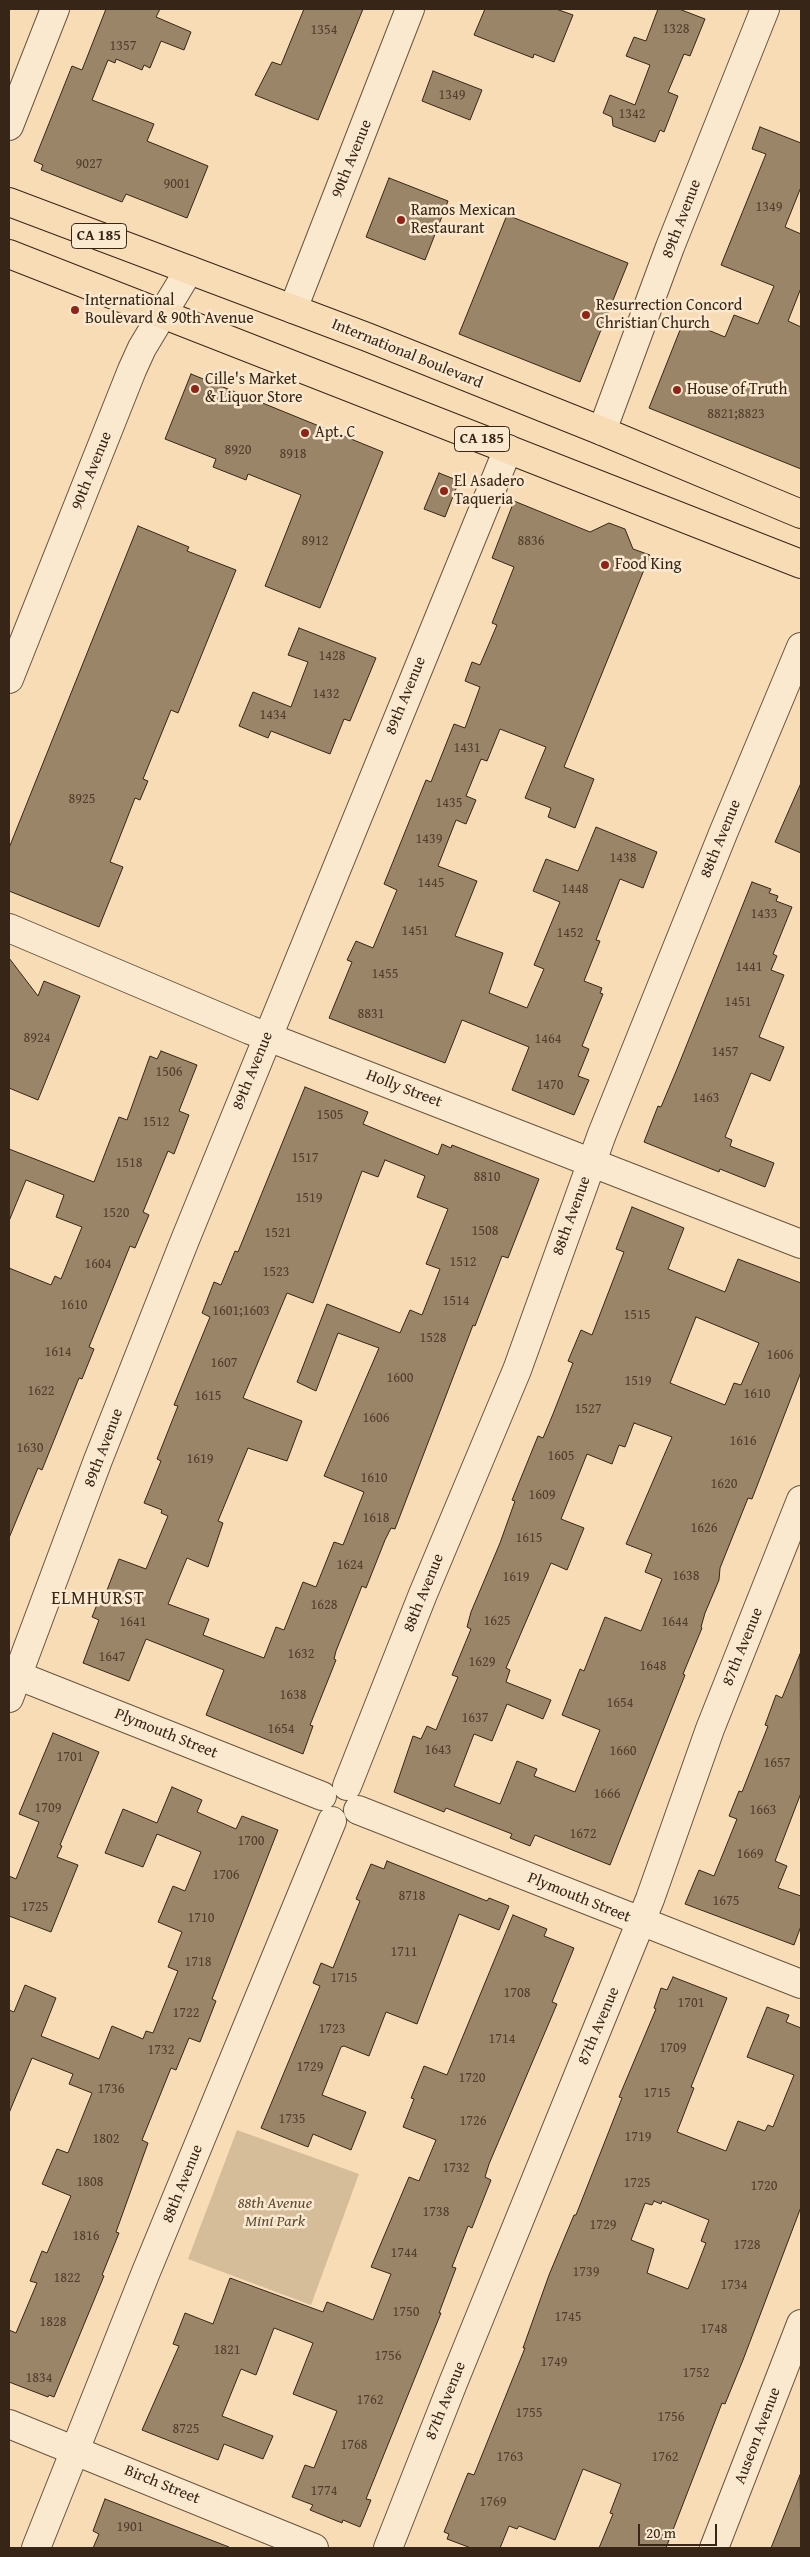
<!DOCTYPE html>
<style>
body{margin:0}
#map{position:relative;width:810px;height:2557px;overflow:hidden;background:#f7dcb5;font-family:"Gentium Book Plus",serif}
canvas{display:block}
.frame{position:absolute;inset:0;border:10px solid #372617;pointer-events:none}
.scale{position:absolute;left:638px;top:2524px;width:79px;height:22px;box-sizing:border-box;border:2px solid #372617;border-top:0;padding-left:6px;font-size:15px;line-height:18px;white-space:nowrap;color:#372617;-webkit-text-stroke:4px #fae8cf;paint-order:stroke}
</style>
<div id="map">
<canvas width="810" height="2557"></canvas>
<div class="frame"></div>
<div class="scale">20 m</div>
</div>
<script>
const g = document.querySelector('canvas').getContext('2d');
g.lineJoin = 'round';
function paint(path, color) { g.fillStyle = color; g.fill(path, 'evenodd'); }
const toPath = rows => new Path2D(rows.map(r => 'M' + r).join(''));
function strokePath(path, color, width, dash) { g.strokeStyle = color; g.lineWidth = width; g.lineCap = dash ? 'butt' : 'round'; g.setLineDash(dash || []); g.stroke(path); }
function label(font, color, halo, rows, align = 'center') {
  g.font = font + ' "Gentium Book Plus",serif'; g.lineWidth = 5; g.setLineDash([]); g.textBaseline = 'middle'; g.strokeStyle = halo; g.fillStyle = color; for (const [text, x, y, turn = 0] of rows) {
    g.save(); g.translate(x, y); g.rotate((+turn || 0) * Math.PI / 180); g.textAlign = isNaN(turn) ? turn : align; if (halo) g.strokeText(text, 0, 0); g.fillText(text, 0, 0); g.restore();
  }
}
const green = toPath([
 [237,2130,359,2174,311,2305,188,2259]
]);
const building = toPath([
 [106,9,160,9,156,17,191,32,184,50,161,41,150,68,144,65,142,70,116,59,115,63,108,60,92,100,154,124,147,141,208,166,187,218,126,194,122,202,41,170,43,165,34,161,72,66,82,70,106,9],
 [304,9,363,9,318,120,255,95,272,62,281,65,304,9],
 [485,9,556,9,573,15,554,62,534,54,533,58,474,35,485,9],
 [658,9,679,9,705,19,690,56,684,54,668,92,678,96,664,132,660,130,655,142,613,126,612,117,603,113,610,95,635,105,650,65,626,56,634,37,646,41,658,9],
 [433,71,482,90,470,120,422,101,433,71],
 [760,127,801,143,801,187,785,227,801,234,801,288,788,321,801,327,801,469,649,408,684,320,725,337,734,315,758,324,774,286,721,265,766,154,752,149,760,127],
 [389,178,448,201,425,260,366,237,389,178],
 [507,215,628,263,580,382,459,334,507,215],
 [191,374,383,452,320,608,265,586,301,495,248,474,246,480,213,467,216,459,165,439,191,374],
 [439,473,459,481,445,517,424,509,439,473],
 [514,501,590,532,609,523,625,529,633,549,650,555,564,767,594,779,575,828,548,817,551,808,525,798,546,747,500,729,487,761,481,759,466,796,476,800,466,824,456,820,438,866,477,881,455,936,503,953,489,993,527,1008,544,969,534,965,560,902,533,891,546,859,578,871,596,827,657,852,643,888,620,879,596,940,600,941,584,981,602,988,600,993,603,994,582,1046,589,1049,578,1076,589,1080,574,1115,512,1090,529,1047,462,1020,445,1063,329,1018,352,962,347,960,356,941,373,948,397,890,384,884,426,780,431,782,454,724,465,728,480,687,465,681,472,662,480,665,497,625,492,623,514,567,492,558,514,501],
 [138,526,189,547,187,551,236,570,178,713,171,710,143,779,148,781,140,800,135,798,110,862,123,867,99,927,9,891,9,848,138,526],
 [299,628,376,658,350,721,344,719,330,754,271,731,268,738,239,726,253,692,291,707,308,662,288,655,299,628],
 [801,783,801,853,775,842,801,783],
 [752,882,771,889,769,893,778,896,776,901,792,907,773,954,777,956,771,970,784,975,759,1037,784,1047,770,1081,751,1073,725,1137,732,1140,730,1146,774,1163,765,1187,720,1169,719,1172,644,1142,658,1106,661,1107,677,1069,752,882],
 [9,958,38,996,44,981,80,996,38,1100,9,1088,9,958],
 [161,1051,197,1065,179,1111,189,1115,174,1154,168,1151,143,1212,149,1215,135,1248,130,1246,113,1288,89,1347,94,1349,82,1379,79,1378,42,1470,38,1468,9,1538,9,1268,51,1285,55,1276,61,1279,82,1227,56,1217,64,1195,26,1180,9,1221,9,1149,94,1182,119,1117,127,1120,150,1056,157,1059,161,1051],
 [305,1087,368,1112,363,1124,438,1155,442,1144,451,1148,452,1145,539,1179,508,1258,502,1256,475,1326,473,1325,395,1529,391,1528,385,1540,366,1588,362,1586,336,1651,334,1659,336,1660,310,1725,313,1726,303,1754,206,1715,224,1670,146,1639,129,1681,83,1663,99,1620,92,1617,100,1597,104,1598,119,1559,146,1569,168,1516,161,1513,162,1510,144,1503,161,1461,157,1459,178,1406,174,1405,210,1317,202,1313,214,1282,221,1285,235,1251,238,1252,305,1087],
 [385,1160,425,1176,417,1197,448,1209,426,1264,440,1269,422,1315,410,1310,400,1333,327,1304,297,1382,316,1391,338,1333,379,1348,324,1476,364,1492,343,1545,334,1542,316,1587,303,1582,284,1630,276,1627,264,1658,203,1635,209,1619,168,1604,187,1558,208,1567,223,1523,218,1521,248,1448,287,1461,302,1421,243,1398,287,1293,313,1303,362,1171,378,1177,385,1160],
 [632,1207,684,1228,668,1269,725,1292,738,1259,801,1283,801,1372,752,1499,748,1498,720,1568,719,1580,705,1613,701,1627,702,1628,683,1674,685,1675,610,1865,535,1835,530,1846,510,1838,512,1834,446,1808,444,1812,394,1792,413,1736,421,1739,427,1726,436,1730,458,1677,452,1675,471,1629,467,1627,471,1612,500,1543,515,1501,512,1500,538,1436,543,1438,553,1414,573,1363,568,1361,581,1330,592,1335,624,1252,616,1249,632,1207],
 [696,1317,759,1343,741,1385,734,1383,725,1405,670,1383,696,1317],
 [634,1423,672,1437,626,1544,652,1554,645,1572,662,1579,641,1631,605,1617,584,1671,580,1669,562,1715,600,1730,575,1792,534,1776,537,1769,517,1761,500,1804,454,1786,474,1734,492,1741,507,1704,543,1719,551,1700,506,1682,510,1670,506,1668,551,1563,567,1570,584,1528,561,1519,587,1454,612,1464,619,1445,625,1447,634,1423],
 [800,1654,801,1793,775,1861,787,1866,778,1888,801,1896,801,1926,794,1945,685,1904,699,1870,714,1876,737,1819,729,1816,739,1791,742,1792,768,1726,765,1725,776,1695,782,1698,800,1654],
 [53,1733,99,1752,60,1845,62,1846,57,1857,78,1865,51,1932,9,1916,9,1876,16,1879,39,1822,19,1814,53,1733],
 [172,1787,202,1800,197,1812,236,1829,242,1816,278,1830,212,1999,216,2001,200,2042,189,2038,176,2070,171,2068,142,2140,148,2143,116,2232,119,2233,102,2275,104,2276,54,2397,49,2395,48,2397,9,2382,9,2330,16,2333,37,2283,30,2281,42,2251,47,2253,71,2196,42,2184,57,2149,68,2153,92,2093,69,2084,73,2074,32,2058,9,2113,9,2010,14,2012,25,1985,56,1998,41,2036,99,2059,112,2026,143,2039,146,2031,153,2033,178,1971,168,1967,182,1932,158,1922,173,1886,185,1891,201,1852,157,1834,143,1867,105,1853,123,1809,157,1823,172,1787],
 [387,1861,487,1901,489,1898,509,1906,499,1930,459,1914,417,2024,386,2012,369,2056,344,2046,341,2047,322,2095,366,2112,351,2150,313,2134,308,2147,261,2128,320,1986,313,1983,321,1963,333,1968,360,1901,356,1899,371,1864,384,1869,387,1861],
 [513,1915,547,1929,544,1936,574,1948,552,2002,557,2004,489,2164,485,2177,491,2180,472,2228,468,2226,452,2267,456,2268,439,2313,441,2313,366,2499,371,2500,360,2527,343,2520,342,2523,310,2510,313,2505,292,2497,305,2465,314,2468,337,2411,293,2394,313,2343,274,2328,256,2375,241,2369,222,2416,273,2436,263,2459,224,2444,218,2460,142,2430,179,2346,173,2344,185,2313,213,2324,230,2278,323,2312,327,2302,373,2320,391,2274,371,2267,409,2177,419,2181,436,2140,403,2127,414,2099,411,2098,424,2066,447,2075,513,1915],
 [673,1977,727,1998,691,2087,694,2088,677,2132,726,2151,738,2121,765,2131,768,2125,773,2127,794,2075,747,2057,767,2007,789,2015,786,2022,801,2028,801,2207,743,2360,725,2404,722,2403,666,2548,599,2548,613,2514,610,2513,621,2484,583,2469,555,2540,519,2526,517,2529,509,2526,500,2548,471,2548,447,2539,449,2534,444,2532,468,2473,474,2475,525,2348,523,2348,549,2275,574,2215,576,2215,622,2098,619,2097,656,2009,654,2008,661,1988,667,1990,673,1977],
 [654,2201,661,2204,662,2201,709,2220,701,2241,706,2243,688,2289,647,2273,654,2249,631,2240,645,2203,652,2205,654,2201],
 [800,2475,801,2548,771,2548,800,2475],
 [105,2499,229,2547,229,2548,93,2548,99,2534,93,2531,105,2499]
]);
const minor = toPath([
 [9,126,55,9],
 [293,309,410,9],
 [602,431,670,247,765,9],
 [9,928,250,1030,801,1244],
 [9,1672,322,1796],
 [9,1698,98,1460,185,1240,508,449],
 [347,1786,423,1594,517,1370,602,1134,724,831,801,647],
 [358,1810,801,1984],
 [9,2424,314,2548],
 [36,2548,146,2272,332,1821],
 [388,2548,453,2383,650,1899,710,1729,801,1500],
 [714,2548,801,2324]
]);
const tertiary = toPath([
 [9,679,132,370,142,348,189,270]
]);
const primary = toPath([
 [9,202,367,337,602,431,801,514],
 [9,254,801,564]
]);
const markers = [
 [401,220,5,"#8f2418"],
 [75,310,5,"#8f2418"],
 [586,315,5,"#8f2418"],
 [195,389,5,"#8f2418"],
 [677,390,5,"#8f2418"],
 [305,433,5,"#8f2418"],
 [444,491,5,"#8f2418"],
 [605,565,5,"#8f2418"]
];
const numberNames = [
 ["1328",676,29],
 ["1354",324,30],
 ["1357",123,46],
 ["1349",452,95],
 ["1342",632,114],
 ["9027",89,164],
 ["9001",177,184],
 ["1349",769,207],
 ["8821;8823",736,414],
 ["8920",238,450],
 ["8918",293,454],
 ["8912",315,541],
 ["8836",531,541],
 ["1428",332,656],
 ["1432",326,694],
 ["1434",273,715],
 ["1431",467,748],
 ["8925",82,799],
 ["1435",449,803],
 ["1439",429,839],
 ["1438",623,858],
 ["1445",431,883],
 ["1448",575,889],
 ["1433",764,914],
 ["1451",415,931],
 ["1452",570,933],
 ["1441",749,967],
 ["1455",385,974],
 ["1451",738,1002],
 ["8831",371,1014],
 ["8924",37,1038],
 ["1464",548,1039],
 ["1457",725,1052],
 ["1506",169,1072],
 ["1470",550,1085],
 ["1463",706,1098],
 ["1505",330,1115],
 ["1512",156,1122],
 ["1517",305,1158],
 ["1518",129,1163],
 ["8810",487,1177],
 ["1519",309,1198],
 ["1520",116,1213],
 ["1508",485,1231],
 ["1521",278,1233],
 ["1512",463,1262],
 ["1604",98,1264],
 ["1523",276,1272],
 ["1514",456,1301],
 ["1610",74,1305],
 ["1601;1603",241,1311],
 ["1515",637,1315],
 ["1528",433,1338],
 ["1614",58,1352],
 ["1606",780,1355],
 ["1607",224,1363],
 ["1600",400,1378],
 ["1519",638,1381],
 ["1622",41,1391],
 ["1610",757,1394],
 ["1615",208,1396],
 ["1527",588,1409],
 ["1606",376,1418],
 ["1616",743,1441],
 ["1630",30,1448],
 ["1605",561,1456],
 ["1619",200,1459],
 ["1610",374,1478],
 ["1620",724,1484],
 ["1609",542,1495],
 ["1618",376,1518],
 ["1626",704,1528],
 ["1615",529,1538],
 ["1624",350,1565],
 ["1638",686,1576],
 ["1619",516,1577],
 ["1628",324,1605],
 ["1625",497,1621],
 ["1641",133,1622],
 ["1644",675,1622],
 ["1632",301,1654],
 ["1647",112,1657],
 ["1629",482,1662],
 ["1648",653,1666],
 ["1638",293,1695],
 ["1654",620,1703],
 ["1637",475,1718],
 ["1654",281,1729],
 ["1643",438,1750],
 ["1660",623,1751],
 ["1701",70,1757],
 ["1657",777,1763],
 ["1666",607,1794],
 ["1709",48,1808],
 ["1663",763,1810],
 ["1672",583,1834],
 ["1700",251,1841],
 ["1669",750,1854],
 ["1706",226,1875],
 ["8718",412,1896],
 ["1675",726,1901],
 ["1725",35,1907],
 ["1710",201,1918],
 ["1711",404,1952],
 ["1718",198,1962],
 ["1715",344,1978],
 ["1708",517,1993],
 ["1701",691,2003],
 ["1722",186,2013],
 ["1723",332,2029],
 ["1714",502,2039],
 ["1709",673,2048],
 ["1732",161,2050],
 ["1729",310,2067],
 ["1720",472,2078],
 ["1736",111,2089],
 ["1715",657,2093],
 ["1735",292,2119],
 ["1726",473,2121],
 ["1719",638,2137],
 ["1802",106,2139],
 ["1732",456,2168],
 ["1808",90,2182],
 ["1725",637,2183],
 ["1720",764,2186],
 ["1738",436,2212],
 ["1729",603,2225],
 ["1816",86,2236],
 ["1728",747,2245],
 ["1744",404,2253],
 ["1739",586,2272],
 ["1822",67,2278],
 ["1734",734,2285],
 ["1750",406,2312],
 ["1745",568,2317],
 ["1828",53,2322],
 ["1748",714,2329],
 ["1821",227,2350],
 ["1756",388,2356],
 ["1749",554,2362],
 ["1752",696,2373],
 ["1834",39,2378],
 ["1762",370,2400],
 ["1755",529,2413],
 ["1756",671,2417],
 ["8725",186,2429],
 ["1768",354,2445],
 ["1763",510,2457],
 ["1762",665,2457],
 ["1774",324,2491],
 ["1769",493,2502],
 ["1901",130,2527]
];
const shields = [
 [99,236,55],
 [482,439,55]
];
const shieldNames = [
 ["CA 185",99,236],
 ["CA 185",482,439]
];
const streetNames = [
 ["90th Avenue",352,159,-68],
 ["89th Avenue",682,219,-69],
 ["International Boulevard",407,354,22],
 ["90th Avenue",92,471,-68],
 ["89th Avenue",406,696,-68],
 ["88th Avenue",721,839,-68],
 ["89th Avenue",253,1071,-68],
 ["Holly Street",404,1089,21],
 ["88th Avenue",572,1216,-70],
 ["89th Avenue",104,1448,-69],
 ["88th Avenue",424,1593,-68],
 ["87th Avenue",743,1647,-68],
 ["Plymouth Street",166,1734,22],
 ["Plymouth Street",579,1898,22],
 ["87th Avenue",599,2026,-67],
 ["88th Avenue",183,2184,-68],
 ["87th Avenue",446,2401,-68],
 ["Auseon Avenue",758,2436,-69],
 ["Birch Street",162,2485,22]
];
const poiNames = [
 ["Ramos Mexican",411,211],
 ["Restaurant",411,229],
 ["International",85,301],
 ["Boulevard & 90th Avenue",85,319],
 ["Resurrection Concord",596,306],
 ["Christian Church",596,324],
 ["Cille's Market",205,380],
 ["& Liquor Store",205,398],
 ["House of Truth",687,390],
 ["Apt. C",315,433],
 ["El Asadero",454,482],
 ["Taqueria",454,500],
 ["Food King",615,565]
];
const parkNames = [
 ["88th Avenue",275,2204],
 ["Mini Park",275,2222]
];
const neighbourhoodNames = [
 ["ELMHURST",98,1599]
];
paint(green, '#d6bd9a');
paint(building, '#9b8569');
strokePath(building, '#372617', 1);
strokePath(minor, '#67543e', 30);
strokePath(tertiary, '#67543e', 30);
strokePath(primary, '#372617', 30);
strokePath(minor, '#fae8cf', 28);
strokePath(tertiary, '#fae8cf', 28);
strokePath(primary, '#f7dcb5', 28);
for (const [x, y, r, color] of markers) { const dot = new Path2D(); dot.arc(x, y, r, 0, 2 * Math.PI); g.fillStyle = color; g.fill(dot); strokePath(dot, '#fae8cf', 2); }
label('14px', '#503e2c', null, numberNames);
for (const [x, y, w] of shields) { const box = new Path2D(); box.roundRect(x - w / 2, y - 12.5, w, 25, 4); g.fillStyle = '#fae8cf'; g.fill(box); strokePath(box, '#372617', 1); }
label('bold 15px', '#372617', null, shieldNames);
label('16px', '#372617', '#fae8cf', streetNames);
label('16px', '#372617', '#fae8cf', poiNames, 'left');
label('italic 16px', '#5f4c38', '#fae8cf', parkNames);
g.letterSpacing = '1px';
label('18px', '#372617', '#fae8cf', neighbourhoodNames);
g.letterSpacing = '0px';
</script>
